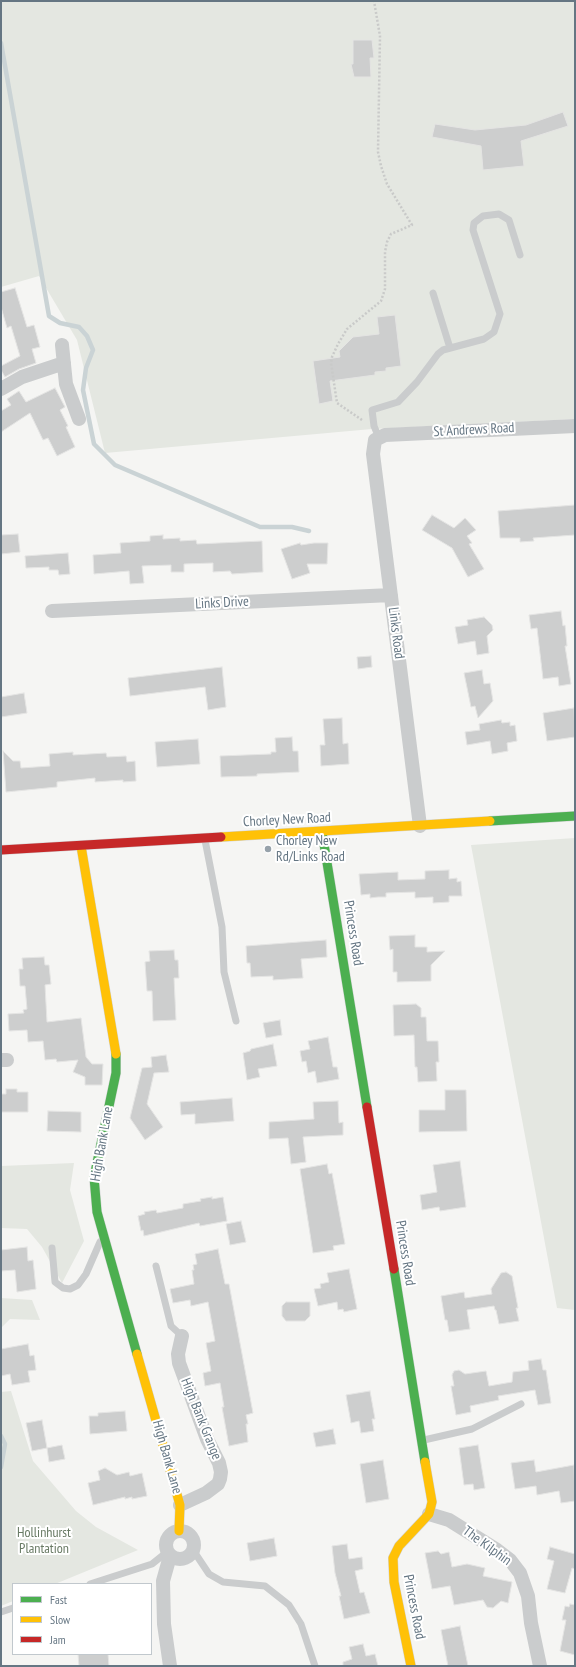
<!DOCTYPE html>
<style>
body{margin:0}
#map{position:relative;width:576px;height:1667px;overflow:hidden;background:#f5f5f3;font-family:"PT Sans Narrow",sans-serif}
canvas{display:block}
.frame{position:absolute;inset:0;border:2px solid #657683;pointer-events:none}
.legend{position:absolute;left:12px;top:1583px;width:140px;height:72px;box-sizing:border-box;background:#fff;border:1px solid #c1c8cd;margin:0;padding:5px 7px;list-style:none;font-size:12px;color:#657683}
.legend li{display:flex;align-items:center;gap:8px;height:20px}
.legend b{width:20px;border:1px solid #c1c8cd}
</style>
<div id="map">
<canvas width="576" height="1667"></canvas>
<div class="frame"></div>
<ul class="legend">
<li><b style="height:5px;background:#4caf50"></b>Fast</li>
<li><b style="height:5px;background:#ffc107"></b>Slow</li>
<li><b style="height:5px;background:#c62828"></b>Jam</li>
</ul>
</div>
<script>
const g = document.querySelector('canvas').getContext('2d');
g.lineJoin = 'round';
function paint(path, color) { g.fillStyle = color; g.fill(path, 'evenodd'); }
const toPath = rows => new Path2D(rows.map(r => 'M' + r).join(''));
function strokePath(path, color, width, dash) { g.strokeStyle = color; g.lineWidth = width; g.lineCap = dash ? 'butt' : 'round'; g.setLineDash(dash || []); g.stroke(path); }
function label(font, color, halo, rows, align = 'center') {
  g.font = font + ' "PT Sans Narrow",sans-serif'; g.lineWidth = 4; g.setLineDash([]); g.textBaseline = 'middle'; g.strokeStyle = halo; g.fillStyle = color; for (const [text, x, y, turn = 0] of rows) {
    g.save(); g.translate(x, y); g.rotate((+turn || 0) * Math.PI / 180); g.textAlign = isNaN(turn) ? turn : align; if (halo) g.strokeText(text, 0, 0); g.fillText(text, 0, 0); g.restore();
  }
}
const green = toPath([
 [1,1,575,1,575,419,372,429,105,453,77,340,39,276,1,287],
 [575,838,575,1310,557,1308,471,845],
 [74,1163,70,1190,84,1241,62,1283,42,1247,27,1229,1,1228,1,1166],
 [1,1298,32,1300,40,1320,10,1319,1,1328],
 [11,1391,33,1461,76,1511,96,1527,138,1550,55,1584,13,1584,13,1601,1,1606,1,1392]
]);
const stream = toPath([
 [1,43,49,316,60,323,79,327,87,336,93,350,86,368,83,390,94,444,115,465,260,527,292,527,309,531],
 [1,1436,5,1444,1,1467]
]);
const building = toPath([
 [353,40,372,40,374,58,370,58,371,77,354,77,351,64,353,64,353,40],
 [563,112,568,126,521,141,524,166,483,170,481,146,432,137,435,124,475,130,526,125,563,112],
 [15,288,27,327,34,325,40,347,32,349,36,363,19,369,5,377,1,370,1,366,20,356,11,326,7,328,1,307,1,292,15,288],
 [395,315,401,366,386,368,386,371,375,372,375,375,330,381,333,401,319,404,313,361,340,357,339,351,353,337,379,334,377,317,395,315],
 [55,388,65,407,60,410,68,426,66,427,75,447,57,456,48,438,43,440,30,413,1,432,1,411,11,405,7,399,19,391,26,402,55,388],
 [575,505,575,535,533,538,534,541,520,542,520,538,500,538,498,511,575,505],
 [432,515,454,528,465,518,476,530,467,536,472,543,469,544,484,569,468,577,452,548,422,530,432,515],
 [18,534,20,552,1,554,1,535,18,534],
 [163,535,163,539,180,538,180,541,196,540,197,544,262,541,263,572,232,574,230,571,213,572,213,563,184,564,184,572,171,572,171,565,142,566,144,583,130,584,129,571,94,574,93,555,121,553,120,543,150,541,150,536,163,535],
 [300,543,301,545,314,543,328,543,327,564,307,564,310,573,292,579,281,549,300,543],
 [68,553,70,574,59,575,58,570,49,570,49,567,26,568,25,556,68,553],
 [561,611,563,626,565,625,567,646,565,646,571,684,559,686,558,677,543,679,537,628,531,629,529,615,561,611],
 [484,617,492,625,493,630,487,636,489,653,477,655,475,641,458,644,455,627,468,625,467,620,484,617],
 [371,656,372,667,358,669,357,657,371,656],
 [222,667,226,707,208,710,205,687,130,696,128,678,222,667],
 [482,670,484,684,490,683,493,701,478,718,475,706,471,707,464,673,482,670],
 [24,693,27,713,1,717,1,697,24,693],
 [574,708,575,737,547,741,543,713,574,708],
 [342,718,343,744,348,743,349,764,321,766,320,745,325,745,323,719,342,718],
 [501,720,502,723,510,722,510,726,515,725,517,741,507,743,508,751,492,754,490,741,467,745,465,732,480,730,479,724,501,720],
 [292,737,293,751,298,751,299,772,257,774,257,776,221,777,220,756,271,754,271,752,276,752,275,738,292,737],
 [198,739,200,764,157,767,155,742,198,739],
 [3,751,13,761,20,761,21,768,50,766,49,754,73,752,73,755,106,753,107,757,126,756,127,762,135,761,136,781,123,782,123,780,95,782,95,778,57,782,57,787,6,792,3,751],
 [449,870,449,879,457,878,457,882,461,881,462,896,449,896,449,902,433,903,433,897,415,898,415,892,386,893,386,897,378,897,370,898,370,894,361,895,359,874,398,872,398,880,425,879,425,871,449,870],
 [415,935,415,947,427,947,427,952,445,951,431,965,431,981,397,982,397,972,393,972,393,949,390,950,389,936,415,935],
 [326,940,327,957,301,959,303,978,273,980,273,976,251,977,250,963,247,963,246,946,326,940],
 [174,950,175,960,178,960,179,978,174,978,176,1020,153,1021,152,991,147,991,145,962,150,961,149,951,174,950],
 [44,957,45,965,49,965,51,984,45,985,47,1022,81,1018,86,1057,92,1064,103,1064,102,1085,85,1085,85,1077,73,1072,78,1060,57,1062,56,1059,45,1060,43,1041,28,1042,27,1030,9,1031,8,1014,24,1013,23,1010,27,1009,25,986,20,986,19,969,23,969,22,958,44,957],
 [416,1004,421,1008,421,1017,426,1017,427,1041,438,1041,439,1062,436,1062,437,1081,418,1082,417,1067,415,1067,414,1035,394,1036,393,1005,416,1004],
 [280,1020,282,1035,266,1038,263,1023,280,1020],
 [328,1037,333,1067,337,1067,339,1079,317,1083,315,1071,308,1073,306,1061,302,1062,300,1051,310,1049,308,1041,328,1037],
 [273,1044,277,1066,258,1069,260,1077,247,1080,243,1053,250,1051,251,1049,273,1044],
 [166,1055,169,1072,154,1073,147,1104,163,1127,145,1140,130,1118,142,1068,152,1067,151,1057,166,1055],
 [6,1089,17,1089,17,1092,28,1092,28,1112,1,1112,1,1094,6,1094,6,1089],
 [445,1090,466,1090,467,1131,419,1132,419,1110,445,1110,445,1090],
 [232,1098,234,1121,195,1124,195,1114,181,1115,180,1102,232,1098],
 [338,1101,339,1123,343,1122,343,1135,303,1137,306,1162,291,1164,288,1138,269,1139,269,1122,314,1119,313,1102,338,1101],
 [48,1111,81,1112,81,1132,47,1131,48,1111],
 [460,1161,466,1207,440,1211,439,1207,422,1210,420,1195,437,1192,433,1165,460,1161],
 [327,1164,329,1174,332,1173,345,1244,333,1246,334,1250,313,1253,300,1169,327,1164],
 [212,1197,212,1199,223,1197,227,1221,200,1226,199,1223,144,1236,143,1230,141,1231,138,1216,145,1214,144,1212,156,1210,157,1213,183,1208,183,1204,201,1201,200,1199,212,1197],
 [241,1221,246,1242,230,1245,226,1224,241,1221],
 [27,1247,28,1261,33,1260,36,1289,17,1292,15,1270,1,1271,1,1250,27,1247],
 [218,1249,225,1284,229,1284,253,1413,246,1415,248,1424,246,1424,248,1442,229,1446,222,1407,224,1407,220,1383,205,1386,203,1373,211,1371,206,1343,215,1341,208,1302,191,1306,190,1300,173,1303,170,1289,194,1284,192,1270,194,1270,193,1265,197,1264,195,1254,218,1249],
 [349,1269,357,1309,344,1312,343,1309,338,1310,337,1302,318,1306,314,1289,321,1288,320,1284,329,1282,327,1273,349,1269],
 [506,1272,512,1276,518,1308,516,1308,519,1321,499,1324,496,1310,495,1310,494,1306,467,1310,470,1329,449,1332,447,1320,445,1320,441,1296,464,1292,465,1298,492,1294,491,1289,501,1273,506,1272],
 [286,1302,310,1302,310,1316,305,1321,286,1321,282,1316,282,1306,286,1302],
 [28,1344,30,1356,34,1355,36,1370,28,1371,30,1382,12,1385,10,1374,1,1376,1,1349,28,1344],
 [541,1359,543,1370,546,1370,551,1403,538,1405,535,1390,498,1396,499,1400,470,1406,471,1412,456,1415,451,1386,454,1386,452,1375,454,1371,459,1370,465,1374,486,1371,489,1386,512,1382,513,1372,529,1370,528,1361,541,1359],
 [370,1391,375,1419,372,1419,374,1431,361,1433,359,1421,351,1423,346,1395,370,1391],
 [125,1411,127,1431,90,1434,89,1416,98,1416,98,1413,125,1411],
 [42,1420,47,1448,62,1445,65,1459,49,1462,47,1448,32,1451,26,1423,42,1420],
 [333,1429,336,1444,316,1447,313,1433,333,1429],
 [478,1445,485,1488,474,1490,473,1484,464,1485,459,1448,478,1445],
 [383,1460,389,1499,366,1503,360,1464,383,1460],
 [534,1460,536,1472,574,1465,575,1501,561,1503,559,1491,537,1495,536,1486,515,1489,511,1463,534,1460],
 [105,1468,117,1475,129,1472,130,1476,142,1473,147,1496,132,1499,132,1497,125,1499,125,1497,93,1505,88,1483,100,1480,98,1471,105,1468],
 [274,1538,277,1556,250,1561,247,1543,274,1538],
 [347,1544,349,1559,362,1557,363,1569,355,1571,360,1593,364,1592,370,1613,344,1619,339,1596,341,1596,335,1573,332,1546,347,1544],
 [550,1547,575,1554,575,1569,572,1568,565,1593,547,1589,554,1561,547,1559,550,1547],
 [438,1551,441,1554,449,1552,452,1567,467,1564,485,1568,483,1576,512,1582,508,1603,501,1601,493,1608,487,1607,483,1600,454,1605,450,1586,432,1589,425,1553,438,1551],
 [570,1604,575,1605,575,1655,560,1651,566,1620,562,1620,565,1606,569,1607,570,1604],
 [460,1626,468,1666,448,1666,441,1630,460,1626],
 [363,1644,366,1656,375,1654,378,1666,343,1666,343,1662,352,1659,349,1647,363,1644],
 [78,1654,108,1654,109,1666,79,1666,78,1654]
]);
const path = toPath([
 [362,420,337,403,331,363,332,357,338,344,347,329,381,301,385,289,385,252,387,242,391,234,412,225,387,184,381,166,378,152,380,36,374,1]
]);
const lane = toPath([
 [433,293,450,348],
 [379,438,374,426,372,410,398,402,417,382,438,354,443,350,484,339,494,332,500,314,473,230,474,223,483,216,499,214,509,220,520,255],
 [205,840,222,927,224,972,236,1021],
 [52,1248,55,1282,63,1288,70,1289,78,1285,86,1274,100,1242],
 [156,1266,171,1326,182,1336],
 [424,1440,472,1429,521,1404],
 [193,1550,209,1574,223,1582,265,1586,289,1605,301,1624,315,1666],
 [90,1584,152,1564,167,1552],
 [1,1612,13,1608]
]);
const street = toPath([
 [62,345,66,384,79,419],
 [1,389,22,377,64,363],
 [52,611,391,595],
 [420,826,373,454,375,440,385,435,575,426],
 [1,1060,7,1060],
 [180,1505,206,1493,218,1484,220,1479,221,1472,219,1463,207,1439,179,1363,178,1354,182,1336],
 [429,1514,449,1520,497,1550,510,1560,520,1573,528,1596,531,1623,540,1666],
 '166 1545a14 14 0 1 1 28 0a14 14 0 1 1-28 0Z',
 [170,1666,164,1624,163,1581,170,1556]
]);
const fast = toPath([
 [490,821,575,816],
 [322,832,367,1107],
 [116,1054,116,1073,94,1177,97,1212,137,1354],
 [394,1269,425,1462]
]);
const slow = toPath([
 [221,837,490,821],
 [81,846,116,1054],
 [137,1354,180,1505,179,1531],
 [411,1666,394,1582,393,1558,399,1546,429,1514,432,1502,425,1462]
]);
const jam = toPath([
 [1,850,221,837],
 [367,1107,394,1269]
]);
const markers = [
 [268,849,4,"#97a2aa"]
];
const streetNames = [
 ["St Andrews Road",474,430,-3],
 ["Links Drive",222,603,-3],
 ["Links Road",396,633,83],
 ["Chorley New Road",287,820,-3],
 ["Princess Road",353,933,81],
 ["High Bank Lane",102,1144,-80],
 ["Princess Road",405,1253,81],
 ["High Bank Grange",201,1419,68],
 ["High Bank Lane",167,1457,74],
 ["The Kilphin",487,1546,36],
 ["Princess Road",414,1607,79]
];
const poiNames = [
 ["Chorley New",276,841],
 ["Rd/Links Road",276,857]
];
const parkNames = [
 ["Hollinhurst",44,1533],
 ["Plantation",44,1549]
];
paint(green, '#e4e7e1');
strokePath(stream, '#cad3d5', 4.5);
paint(building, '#cdcece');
strokePath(building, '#e4e4e3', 1);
strokePath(fast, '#d2d3d4', 10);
strokePath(slow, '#d2d3d4', 10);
strokePath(jam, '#d2d3d4', 10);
strokePath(path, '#c9cac9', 2.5, [2, 2]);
strokePath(lane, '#cacccd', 7);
strokePath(street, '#cacccd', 14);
strokePath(fast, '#4caf50', 9);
strokePath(slow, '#ffc107', 9);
strokePath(jam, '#c62828', 9);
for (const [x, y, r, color] of markers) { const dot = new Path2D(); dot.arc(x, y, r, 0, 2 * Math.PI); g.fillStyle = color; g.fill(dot); strokePath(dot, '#fff', 1.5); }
label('14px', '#657683', '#fff', streetNames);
label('14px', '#657683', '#fff', poiNames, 'left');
label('14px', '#687a64', '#fff', parkNames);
</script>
